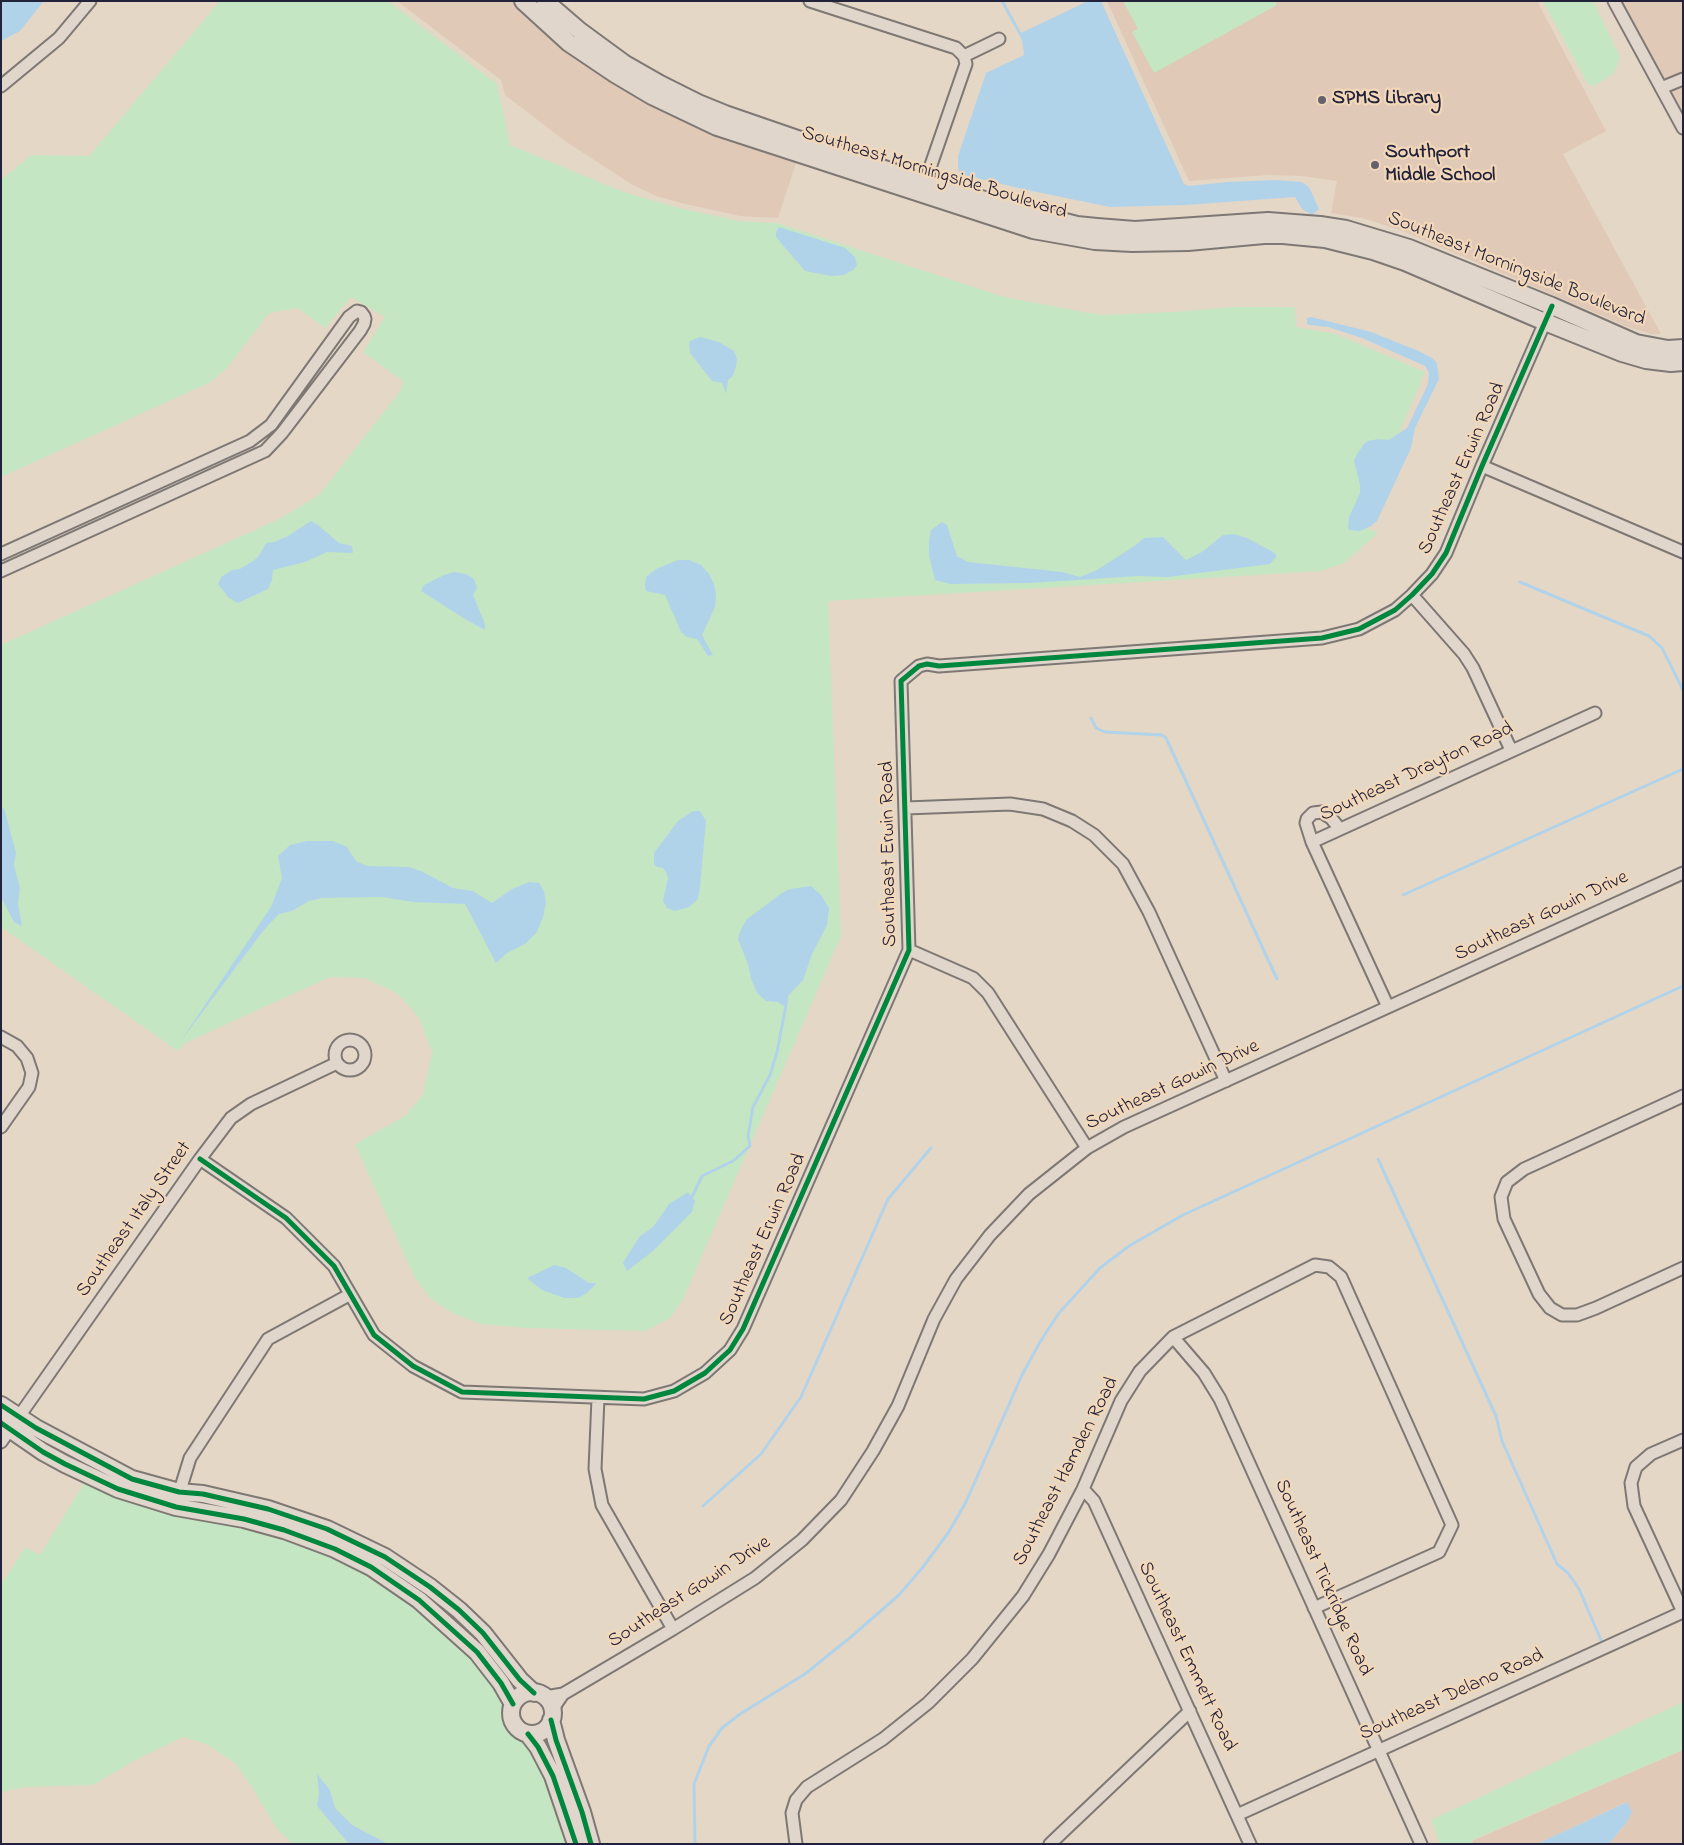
<!DOCTYPE html>
<style>
body{margin:0}
#map{position:relative;width:1684px;height:1845px;overflow:hidden;background:#e5d7c6;font-family:"Indie Flower",sans-serif}
canvas{display:block}
.frame{position:absolute;inset:0;border:2px solid #22223b;pointer-events:none}
</style>
<div id="map">
<canvas width="1684" height="1845"></canvas>
<div class="frame"></div>
</div>
<script>
const g = document.querySelector('canvas').getContext('2d');
g.lineJoin = 'round';
function paint(path, color) { g.fillStyle = color; g.fill(path, 'evenodd'); }
const toPath = rows => new Path2D(rows.map(r => 'M' + r).join(''));
function strokePath(path, color, width, dash) { g.strokeStyle = color; g.lineWidth = width; g.lineCap = dash ? 'butt' : 'round'; g.setLineDash(dash || []); g.stroke(path); }
function label(font, color, halo, rows, align = 'center') {
  g.font = font + ' "Indie Flower",sans-serif'; g.lineWidth = 4.5; g.setLineDash([]); g.textBaseline = 'middle'; g.strokeStyle = halo; g.fillStyle = color; for (const [text, x, y, turn = 0] of rows) {
    g.save(); g.translate(x, y); g.rotate((+turn || 0) * Math.PI / 180); g.textAlign = isNaN(turn) ? turn : align; if (halo) g.strokeText(text, 0, 0); g.fillText(text, 0, 0); g.restore();
  }
}
const built = toPath([
 [397,1,514,1,562,44,797,160,778,218,740,216,681,203,656,196,631,184,565,141,505,95,501,80],
 [1107,1,1537,1,1606,131,1563,154,1661,334,1651,334,1628,327,1403,231,1362,218,1331,213,1337,181,1302,176,1267,175,1189,181],
 [1621,1,1683,1,1683,73,1664,82],
 [1683,84,1683,93,1681,96,1683,102,1683,116,1669,90],
 [1683,1750,1683,1844,1609,1844,1626,1823,1626,1802,1537,1844,1473,1844,1472,1841]
]);
const green = toPath([
 [220,1,388,1,497,84,510,145,621,191,679,208,739,221,777,223,1004,297,1100,315,1173,312,1234,307,1295,307,1296,327,1336,334,1425,372,1360,525,1378,533,1344,563,1322,571,828,601,841,936,684,1297,670,1318,645,1331,525,1328,480,1324,454,1314,431,1299,414,1277,355,1144,405,1116,423,1095,432,1052,419,1018,398,994,365,978,330,977,185,1043,178,1051,1,927,1,645,279,519,319,495,401,390,403,381,363,352,385,317,351,297,325,328,298,308,269,313,227,368,209,383,1,477,1,180,31,155,89,156],
 [1123,1,1275,1,1277,5,1154,73,1132,32,1138,29],
 [1543,1,1593,1,1620,57,1614,73,1594,86,1587,83],
 [86,1480,242,1524,352,1563,398,1591,473,1655,507,1705,505,1714,506,1722,514,1732,525,1738,548,1778,570,1844,388,1844,352,1825,335,1808,330,1790,317,1775,319,1794,317,1806,349,1844,293,1844,277,1829,253,1789,235,1763,206,1744,183,1737,132,1762,93,1785,24,1787,1,1792,1,1585,25,1547,40,1555],
 [1683,1702,1683,1750,1472,1840,1473,1844,1440,1844,1431,1820]
]);
const water = toPath([
 [1,1,44,1,20,31,1,41],
 [1088,1,1101,1,1184,184,1189,186,1227,182,1275,180,1302,182,1309,187,1319,209,1312,215,1302,209,1295,197,1186,205,1110,207,1027,190,960,174,958,167,958,156,986,73,1024,55,1021,33],
 [779,227,845,248,855,257,857,265,853,270,844,275,831,276,805,271,776,237,776,232],
 [1311,317,1371,332,1421,352,1432,358,1437,363,1439,379,1415,428,1411,448,1377,521,1371,526,1360,531,1349,530,1348,528,1349,517,1360,493,1360,485,1354,461,1357,454,1364,444,1368,441,1378,439,1389,440,1407,428,1428,384,1429,373,1425,366,1362,338,1328,327,1310,325,1307,324,1307,318],
 [700,337,719,342,734,351,737,359,736,367,732,377,728,380,726,394,722,383,712,381,690,353,689,346,690,341],
 [311,521,318,525,339,543,352,546,353,553,327,552,305,562,273,570,272,580,268,589,238,603,229,598,218,584,221,577,232,570,240,569,253,561,258,557,266,543,274,542,288,536],
 [942,522,947,525,957,556,968,562,1062,572,1080,577,1097,570,1136,545,1144,538,1163,537,1186,560,1202,552,1223,535,1234,534,1247,538,1273,552,1277,556,1270,564,1168,577,1138,576,1030,583,950,584,935,580,929,556,929,540,931,530],
 [678,560,689,560,701,565,709,574,714,584,716,594,715,607,702,635,713,655,708,656,697,639,687,637,681,632,665,595,646,591,645,585,646,577,656,569],
 [454,572,466,574,474,579,477,588,473,595,485,624,485,630,465,619,421,591,424,585,444,575],
 [4,808,16,853,14,865,20,888,18,904,22,926,14,922,1,897,1,809],
 [693,811,700,811,706,821,700,887,698,899,689,907,675,911,667,908,663,901,668,878,666,872,663,868,657,867,654,864,654,853,678,821],
 [307,841,333,841,347,847,356,861,367,866,409,867,421,871,453,888,473,891,492,903,512,889,529,882,539,883,544,891,546,903,543,917,537,932,525,944,507,953,496,963,465,904,413,902,382,897,322,898,309,901,292,911,279,914,263,931,180,1042,271,907,282,878,278,856,290,845],
 [811,886,821,895,829,908,827,925,812,954,803,980,788,996,788,1004,783,1006,778,1002,766,1001,757,993,751,979,748,964,738,939,740,931,747,919,782,893,790,889],
 [688,1192,695,1201,692,1212,653,1251,627,1271,623,1263,639,1237,654,1226,669,1204],
 [554,1265,566,1268,589,1283,597,1283,587,1293,578,1298,564,1298,542,1290,527,1278],
 [317,1774,330,1790,335,1808,352,1825,388,1844,349,1844,317,1806,319,1794],
 [1627,1802,1632,1812,1626,1823,1609,1844,1537,1844]
]);
const stream = toPath([
 [1002,1,1023,39],
 [1520,582,1649,636,1662,648,1683,690],
 [1091,718,1096,728,1105,732,1162,735,1166,738,1277,979],
 [1403,895,1683,769],
 [1378,1159,1496,1416,1502,1441,1557,1564,1568,1573,1579,1589,1601,1640],
 [692,1197,702,1176,733,1161,750,1146,748,1136,753,1107,770,1075,777,1052,786,1005],
 [703,1506,761,1454,801,1397,888,1199,931,1148],
 [695,1844,694,1784,709,1746,722,1728,740,1714,805,1674,852,1636,899,1595,923,1567,948,1533,966,1502,1022,1375,1040,1342,1059,1313,1100,1268,1129,1246,1183,1215,1683,986]
]);
const street = toPath([
 [810,1,956,48,964,56,966,64,923,188],
 [1614,1,1683,128],
 [964,56,999,39],
 [1,86,59,38,90,1],
 [1661,88,1683,79],
 [1482,466,1683,552],
 [1,554,250,441,271,425,349,317,357,311,361,312,364,316,365,319,364,324,360,331,282,433,265,451,1,571],
 [1412,595,1464,654,1473,668,1511,750],
 [906,808,1010,804,1043,809,1072,821,1094,835,1123,864,1149,912,1226,1081],
 [1312,842,1306,823,1307,819,1313,813,1322,812,1326,815,1331,818,1339,828],
 [909,950,973,978,988,993,1087,1148],
 [1388,1007,1312,842,1595,713],
 [1,1037,17,1046,27,1058,32,1073,29,1087,1,1127],
 '335 1055a15 15 0 1 1 30 0a15 15 0 1 1-30 0Z',
 [1683,1096,1524,1169,1507,1182,1501,1197,1504,1219,1539,1294,1550,1308,1562,1315,1577,1315,1596,1308,1683,1268],
 [200,1159,286,1218,334,1266,374,1335,413,1366,462,1392,644,1399,674,1391,705,1373,730,1350,743,1329,909,950,901,681,919,666,927,664,939,666,1322,638,1359,629,1395,610,1412,595,1432,574,1446,553,1482,466,1552,306],
 [1173,1337,1204,1373,1220,1399,1421,1844],
 [598,1398,595,1469,602,1505,673,1629],
 [1683,1440,1651,1454,1636,1467,1631,1483,1634,1506,1683,1612],
 [1,1442,200,1159,231,1118,251,1104,337,1063],
 [1083,1489,1094,1501,1250,1844],
 [178,1497,190,1458,268,1339,349,1295],
 [545,1697,563,1694,673,1629,755,1578,802,1540,841,1500,873,1451,898,1406,934,1319,956,1279,990,1235,1029,1194,1087,1148,1124,1127,1683,873],
 [552,1710,563,1694],
 [1237,1815,1683,1612],
 [796,1844,792,1813,796,1800,807,1787,883,1739,928,1703,972,1659,1023,1596,1049,1554,1083,1489,1121,1401,1140,1371,1173,1337,1315,1265,1329,1267,1341,1277,1452,1525,1439,1552,1314,1608],
 [1050,1844,1190,1711]
]);
const secondary = toPath([
 [523,1,569,43,615,74,652,96,717,127,1033,230,1095,241,1132,243,1188,242,1264,235,1283,235,1325,239,1373,251,1405,262,1545,322,1622,353,1646,360,1671,363,1683,362],
 [545,1,580,31,625,64,660,84,698,103,725,114,925,183,1034,214,1077,225,1097,227,1135,230,1268,221,1320,225,1346,229,1409,248,1552,306,1636,343,1668,349,1683,348],
 [1,1405,36,1428,132,1479,179,1492,203,1494,268,1509,327,1529,385,1557,430,1587,459,1610,483,1633,520,1680,534,1693],
 [1,1423,43,1452,65,1464,118,1489,176,1507,244,1519,284,1530,335,1549,371,1567,419,1600,477,1652,501,1683,513,1704],
 '511 1713a21 21 0 1 1 42 0a21 21 0 1 1-42 0Z',
 [551,1720,556,1740,582,1812,591,1844],
 [528,1734,538,1747,553,1776,576,1844]
]);
const cycleway = toPath([
 [200,1159,286,1218,334,1266,374,1335,413,1366,462,1392,644,1399,674,1391,705,1373,730,1350,743,1329,909,950,901,681,919,666,927,664,939,666,1322,638,1359,629,1395,610,1412,595,1432,574,1446,553,1482,466,1552,306],
 [1,1405,36,1428,132,1479,179,1492,203,1494,268,1509,327,1529,385,1557,430,1587,459,1610,483,1633,520,1680,534,1693],
 [1,1423,43,1452,65,1464,118,1489,176,1507,244,1519,284,1530,335,1549,371,1567,419,1600,477,1652,501,1683,513,1704],
 [551,1720,556,1740,582,1812,591,1844],
 [528,1734,538,1747,553,1776,576,1844]
]);
const markers = [
 [1322,100,5,"#66616c"],
 [1375,165,5,"#66616c"]
];
const poiNames = [
 ["SPMS Library",1332,100],
 ["Southport",1385,154],
 ["Middle School",1385,177]
];
const streetNames = [
 ["Southeast Morningside Boulevard",934,174,17],
 ["Southeast Morningside Boulevard",1516,270,22],
 ["Southeast Erwin Road",1463,469,-66],
 ["Southeast Drayton Road",1417,773,-25],
 ["Southeast Erwin Road",890,854,-91],
 ["Southeast Gowin Drive",1542,917,-25],
 ["Southeast Gowin Drive",1173,1086,-25],
 ["Southeast Italy Street",135,1220,-55],
 ["Southeast Erwin Road",764,1240,-66],
 ["Southeast Hamden Road",1067,1472,-63],
 ["Southeast Tickridge Road",1322,1578,66],
 ["Southeast Gowin Drive",690,1593,-33],
 ["Southeast Emmett Road",1186,1657,65],
 ["Southeast Delano Road",1452,1696,-24]
];
paint(built, '#e0c9b7');
paint(green, '#c5e6c2');
paint(water, '#b1d3ea');
strokePath(stream, '#b1d3ea', 3);
strokePath(street, '#7e7875', 15);
strokePath(secondary, '#7e7875', 20);
strokePath(street, '#e0d6cb', 11);
strokePath(secondary, '#e0d6cb', 16);
strokePath(cycleway, '#00873e', 5);
for (const [x, y, r, color] of markers) { const dot = new Path2D(); dot.arc(x, y, r, 0, 2 * Math.PI); g.fillStyle = color; g.fill(dot); strokePath(dot, '#f2d8b9', 2); }
label('bold 20px', '#22223b', '#f2d8b9', poiNames, 'left');
label('20px', '#22223b', '#f2d8b9', streetNames);
</script>
